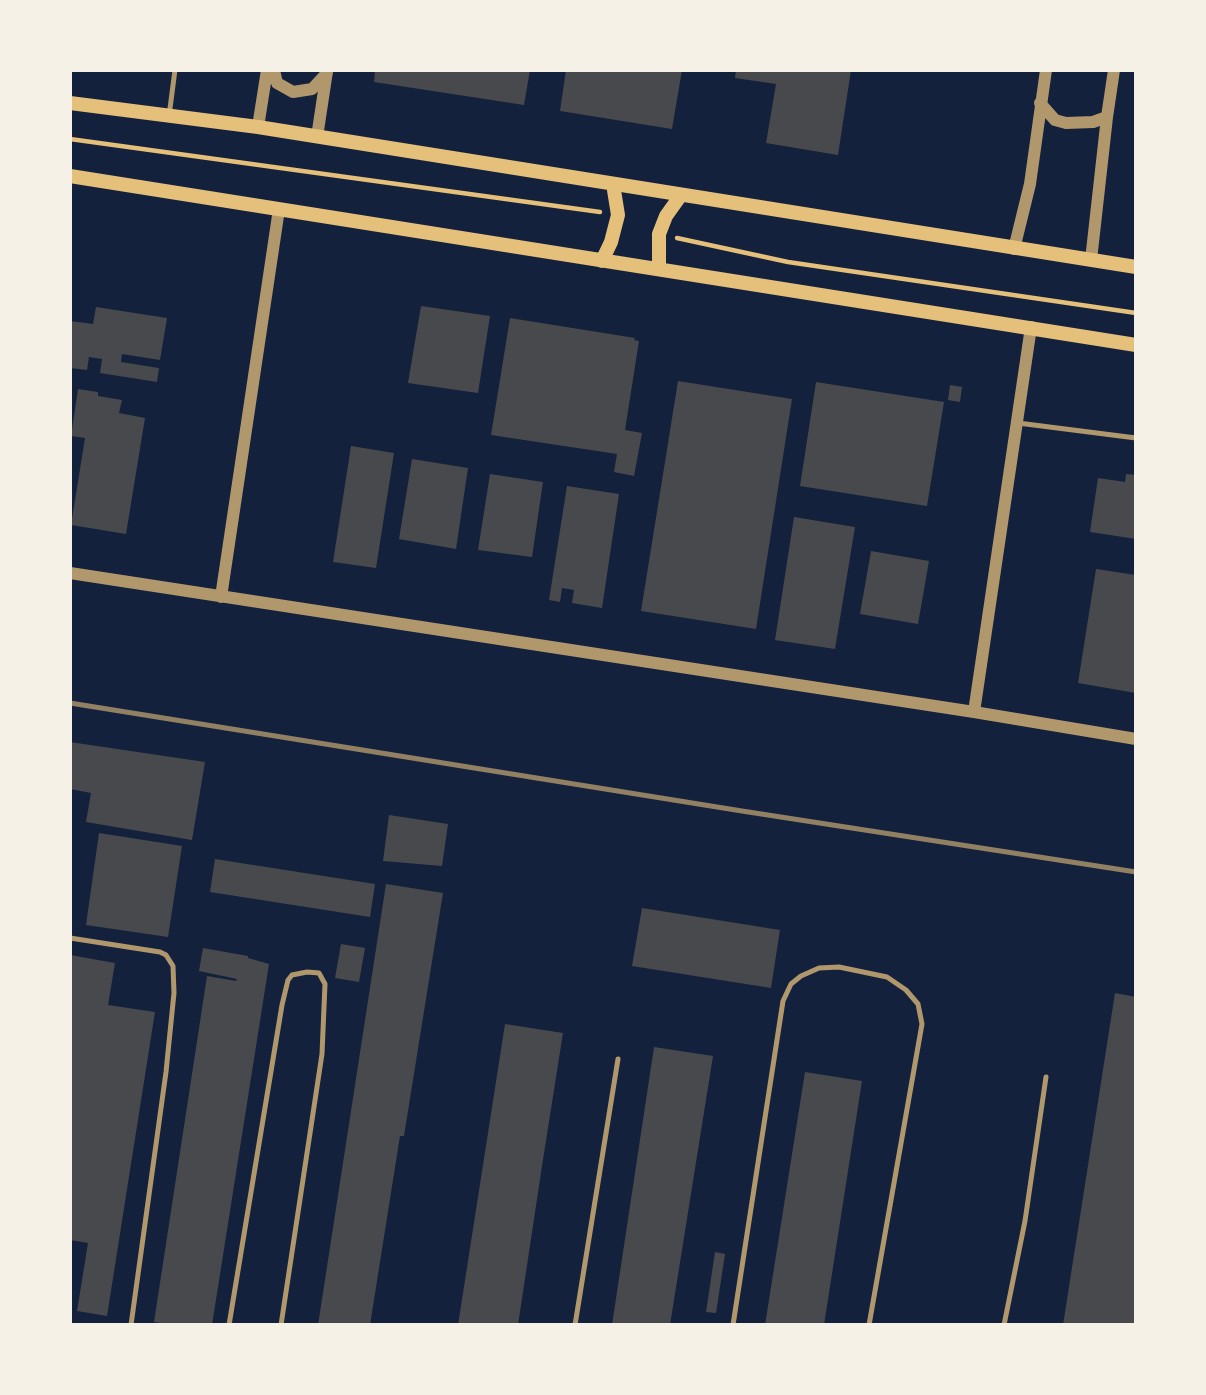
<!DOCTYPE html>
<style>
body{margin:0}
#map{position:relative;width:1206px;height:1395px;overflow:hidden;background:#14213d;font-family:Arial,sans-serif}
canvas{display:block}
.frame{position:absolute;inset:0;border:72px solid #f6f1e7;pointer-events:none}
</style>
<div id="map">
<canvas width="1206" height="1395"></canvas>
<div class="frame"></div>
</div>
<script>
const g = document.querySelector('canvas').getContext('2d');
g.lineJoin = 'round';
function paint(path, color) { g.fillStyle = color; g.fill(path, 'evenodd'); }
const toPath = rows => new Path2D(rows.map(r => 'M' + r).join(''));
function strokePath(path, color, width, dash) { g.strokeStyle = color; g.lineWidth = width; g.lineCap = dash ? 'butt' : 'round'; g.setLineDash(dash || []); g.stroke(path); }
const building = toPath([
 [375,70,530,70,524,105,374,82],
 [566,70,682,70,672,129,560,111],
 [736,70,851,70,838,155,766,143,776,84,735,78],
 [421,306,490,316,478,393,408,383],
 [96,307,167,318,160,360,122,354,121,362,159,368,157,382,100,373,102,359,89,357,87,370,70,368,70,321,93,324],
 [510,318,635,338,634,340,639,341,625,430,642,433,634,476,614,472,617,454,491,435],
 [678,381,792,399,756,629,641,611],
 [816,382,944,402,927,506,800,486],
 [950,385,962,387,960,402,948,400],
 [78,389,98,392,98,396,122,400,119,413,145,418,126,534,71,525,85,438,71,436],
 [351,446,394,453,376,568,333,562],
 [412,459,468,468,456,549,399,539],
 [490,474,543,482,532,557,478,550],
 [1126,474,1136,475,1136,539,1090,532,1098,478,1125,482],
 [567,486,619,494,602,608,572,603,574,590,562,588,560,602,549,600],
 [794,517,855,527,835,649,775,640],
 [871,551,929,561,918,624,860,614],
 [1096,569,1136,575,1136,693,1078,683],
 [70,742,205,762,192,840,86,822,91,793,70,789],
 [389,815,448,824,442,866,383,861],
 [99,833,182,846,168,937,86,925],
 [215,859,375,884,370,917,210,892],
 [386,884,443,893,404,1136,400,1136,370,1325,318,1325],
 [642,908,780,930,771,988,632,966],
 [341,944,365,948,359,982,335,978],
 [203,948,248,956,248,958,269,964,212,1325,174,1325,154,1322,207,976,236,981,237,979,199,971],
 [70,955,115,963,108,1005,155,1012,107,1316,77,1311,88,1243,70,1240],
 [1115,993,1136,997,1136,1325,1063,1325],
 [505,1024,563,1033,542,1166,518,1325,458,1325],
 [654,1047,713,1056,670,1325,612,1325],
 [805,1072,862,1081,824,1325,765,1325],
 [715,1252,725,1254,716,1313,706,1312]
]);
const path = toPath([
 [70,139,600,212],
 [677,238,788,262,1136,313]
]);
const service = toPath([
 [169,116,175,70],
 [1018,423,1136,438],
 [70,938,160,952,166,955,173,966,174,993,166,1072,131,1325],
 [229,1325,282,1005,288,980,292,975,307,972,319,973,325,984,322,1054,281,1325],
 [575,1325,618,1059],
 [733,1325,783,1001,791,984,801,976,819,968,839,967,887,977,906,990,918,1004,922,1024,869,1325],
 [1004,1325,1025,1221,1046,1077]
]);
const tertiary = toPath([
 [274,70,277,83,293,92,312,89,327,73],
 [1040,103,1055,120,1066,123,1093,122,1107,117],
 [258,127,267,70],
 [317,137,327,71],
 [1014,249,1030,184,1046,70],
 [1091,260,1107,117,1114,70],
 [70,573,974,712,1136,739],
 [221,597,279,209],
 [974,712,1031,327]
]);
const secondary = toPath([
 [70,103,258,127,1136,267],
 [70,176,1136,345],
 [602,261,611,242,618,215,613,184],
 [659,269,659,234,666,216,681,195]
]);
const rail = toPath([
 [70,703,742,811,1136,872]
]);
paint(building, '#48494c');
strokePath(path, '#e5c07b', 4.5);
strokePath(service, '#b1986c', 5);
strokePath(tertiary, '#b1986c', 12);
strokePath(secondary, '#e5c07b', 14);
strokePath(rail, '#918062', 5);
</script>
